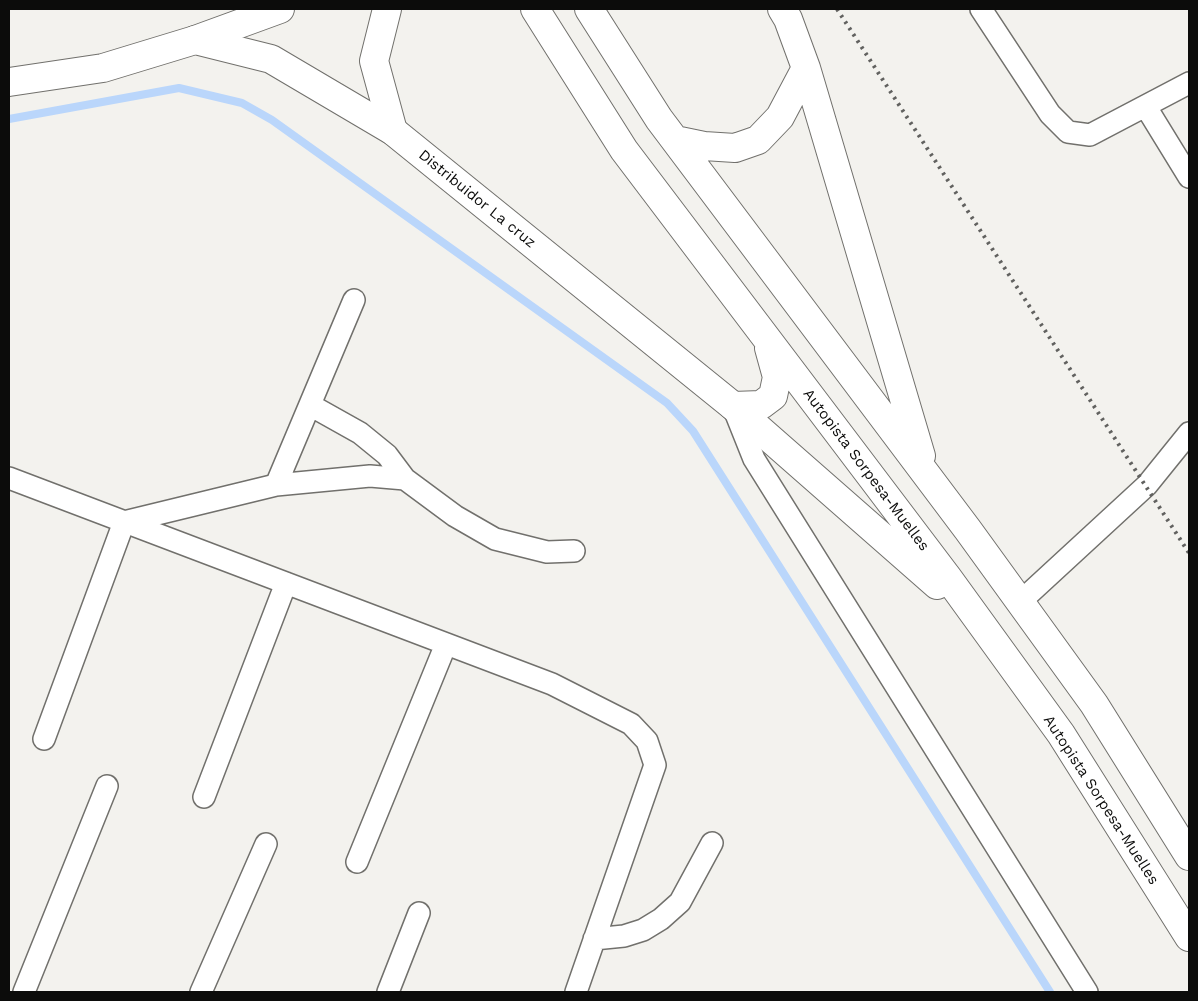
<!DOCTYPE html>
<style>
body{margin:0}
#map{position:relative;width:1198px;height:1001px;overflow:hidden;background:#f3f2ee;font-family:"Work Sans",sans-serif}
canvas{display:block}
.frame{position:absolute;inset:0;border:10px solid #0c0c0b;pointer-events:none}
</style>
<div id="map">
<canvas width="1198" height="1001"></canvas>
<div class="frame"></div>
</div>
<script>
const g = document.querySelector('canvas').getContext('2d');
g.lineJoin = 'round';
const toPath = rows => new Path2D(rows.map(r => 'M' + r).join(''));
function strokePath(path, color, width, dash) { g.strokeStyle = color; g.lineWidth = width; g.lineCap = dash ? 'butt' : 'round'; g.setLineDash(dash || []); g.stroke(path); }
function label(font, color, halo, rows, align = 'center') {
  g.font = font + ' "Work Sans",sans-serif'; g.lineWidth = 4; g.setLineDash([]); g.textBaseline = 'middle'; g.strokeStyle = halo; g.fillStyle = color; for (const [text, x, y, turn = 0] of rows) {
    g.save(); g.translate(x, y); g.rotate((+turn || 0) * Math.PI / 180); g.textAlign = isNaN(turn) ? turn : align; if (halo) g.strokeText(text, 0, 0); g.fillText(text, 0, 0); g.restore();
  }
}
const stream = toPath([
 [9,119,179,88,242,103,272,120,667,403,693,431,1050,992]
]);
const street = toPath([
 [981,9,1050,114,1068,132,1090,135,1189,83],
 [1146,107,1189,177],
 [310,405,360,433,387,455,405,479],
 [734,409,754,459,1087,992],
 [9,478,552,684,631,724,647,741,655,765,576,992],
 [276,485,354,300],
 [1020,602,1147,485,1189,433],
 [44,739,124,522,276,485,370,476,405,479,455,516,495,539,547,552,574,551],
 [204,797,286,583],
 [357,862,446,644],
 [594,939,624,936,643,930,661,919,680,902,712,843],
 [24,992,107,786],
 [201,992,266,844],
 [388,992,419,913]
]);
const secondary = toPath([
 [9,82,103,68,195,40,271,59,393,131,733,406]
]);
const primary = toPath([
 [387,9,374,61,393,131],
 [535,9,624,150,948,578,1061,734,1189,937],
 [589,9,659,119,968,530,1094,704,1189,856],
 [782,9,788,19,806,68,921,456],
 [195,40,280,9],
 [675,140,704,146,735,148,758,140,780,117,806,68],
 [733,406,937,585],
 [733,406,761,405,773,396,777,377,769,348]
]);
const rail = toPath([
 [837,9,1189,553]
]);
const streetNames = [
 ["Distribuidor La cruz",477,199,39],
 ["Autopista Sorpesa-Muelles",866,470,53],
 ["Autopista Sorpesa-Muelles",1101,800,57]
];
strokePath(stream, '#bad6fb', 8);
strokePath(street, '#71706c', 24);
strokePath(secondary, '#71706c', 30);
strokePath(primary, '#71706c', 30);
strokePath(street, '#fff', 21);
strokePath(secondary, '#fff', 28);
strokePath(primary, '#fff', 28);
strokePath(rail, '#61615f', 4, [2.5, 5]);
label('15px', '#0c0c0b', '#fff', streetNames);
</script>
